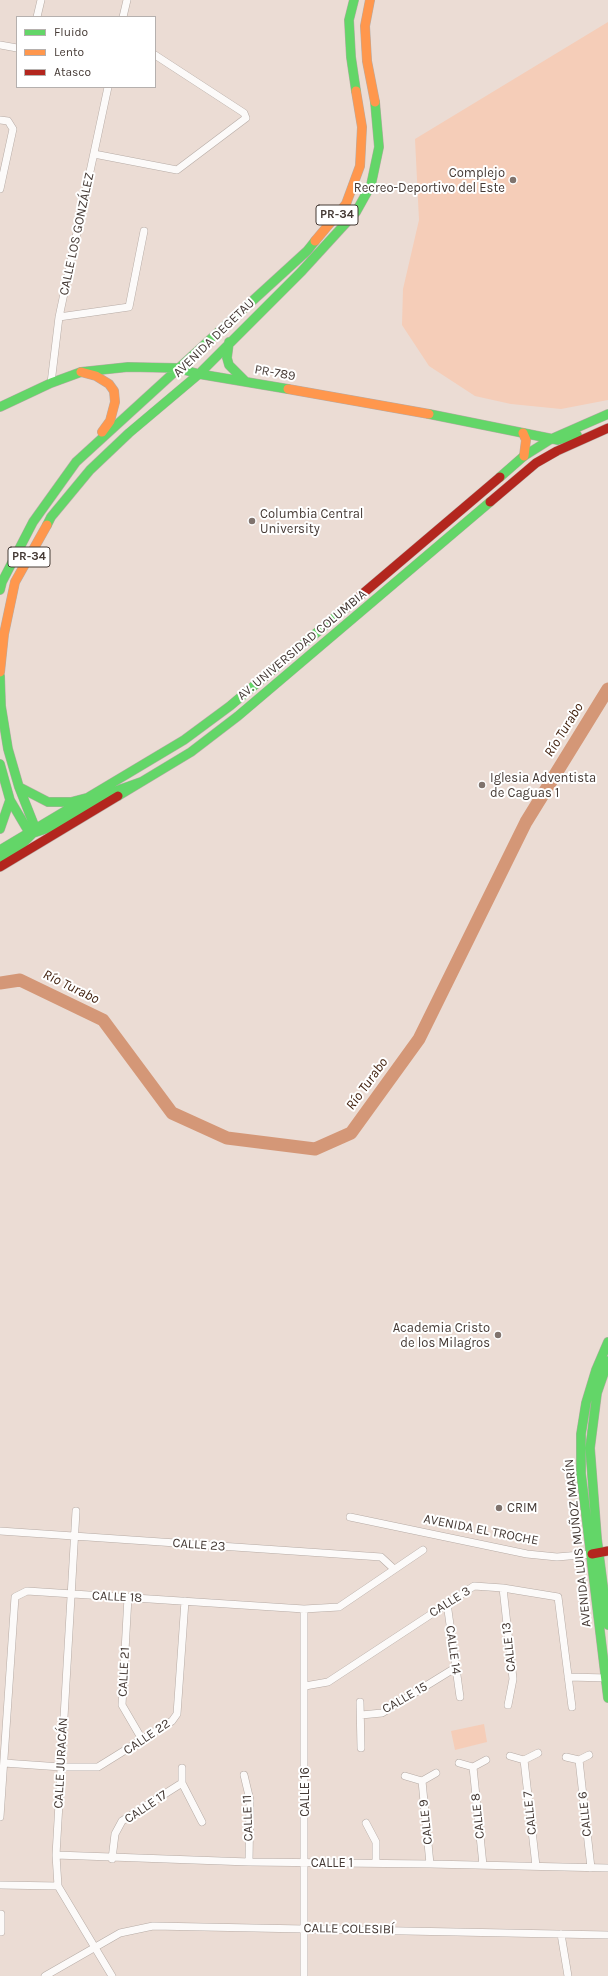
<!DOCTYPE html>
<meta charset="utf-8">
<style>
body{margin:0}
#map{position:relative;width:608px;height:1976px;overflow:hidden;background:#ebdcd4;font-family:Karla,sans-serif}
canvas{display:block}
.legend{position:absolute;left:16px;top:16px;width:140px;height:72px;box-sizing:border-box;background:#fff;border:1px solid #b5b0ae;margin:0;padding:5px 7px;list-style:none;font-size:12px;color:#453a35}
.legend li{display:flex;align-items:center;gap:8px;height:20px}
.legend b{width:20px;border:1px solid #b5b0ae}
</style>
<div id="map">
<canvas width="608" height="1976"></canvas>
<ul class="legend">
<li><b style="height:5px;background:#63d668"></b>Fluido</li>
<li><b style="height:5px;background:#ff974d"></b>Lento</li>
<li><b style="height:5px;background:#b3261e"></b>Atasco</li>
</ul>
</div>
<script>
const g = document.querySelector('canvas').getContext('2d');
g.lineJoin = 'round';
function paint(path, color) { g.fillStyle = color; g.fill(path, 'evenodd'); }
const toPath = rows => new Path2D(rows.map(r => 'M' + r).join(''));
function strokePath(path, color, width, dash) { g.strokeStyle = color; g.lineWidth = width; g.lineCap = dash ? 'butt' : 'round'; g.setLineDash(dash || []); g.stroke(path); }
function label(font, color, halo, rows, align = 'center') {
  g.font = font + ' Karla,sans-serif'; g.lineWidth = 4; g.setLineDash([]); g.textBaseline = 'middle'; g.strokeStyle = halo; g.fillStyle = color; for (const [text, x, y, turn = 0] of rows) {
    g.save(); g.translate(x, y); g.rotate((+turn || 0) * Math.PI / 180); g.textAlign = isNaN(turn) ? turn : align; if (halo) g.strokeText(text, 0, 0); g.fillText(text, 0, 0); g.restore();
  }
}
const green = toPath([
 [608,22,608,400,561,409,511,404,475,396,429,366,402,325,403,289,419,220,415,139],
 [484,1724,487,1742,455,1750,451,1731]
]);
const river = toPath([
 [0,983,20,980,103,1020,172,1113,227,1138,315,1149,351,1133,419,1039,526,822,608,689]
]);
const street = toPath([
 [37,17,41,0],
 [123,17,127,0],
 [0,45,17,48],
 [0,120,8,121,13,129,0,189],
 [94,154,177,170,246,118,244,113,155,55],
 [59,317,129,307,144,231],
 [51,383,59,317,108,87],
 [76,1511,56,1855,58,1886,112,1976],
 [350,1517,527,1554,557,1557,592,1554],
 [0,1531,381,1557,394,1569],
 [503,1588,513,1679,508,1705],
 [128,1597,122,1705,143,1741],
 [447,1603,460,1697],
 [304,1609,304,1976],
 [568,1677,608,1678],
 [305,1686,328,1682,474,1586,503,1588,558,1597,572,1707],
 [360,1702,361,1748],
 [361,1715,382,1713,455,1668],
 [510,1756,524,1760,538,1753],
 [566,1757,579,1760,589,1755],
 [524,1760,536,1866],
 [579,1760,591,1868],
 [4,1763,61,1767,98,1767,172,1721,177,1714,185,1601],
 [459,1763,473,1767,486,1760],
 [473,1767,483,1865],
 [182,1768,182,1783,202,1822],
 [244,1775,250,1800,249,1862],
 [405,1776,422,1781,436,1773],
 [422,1781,430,1864],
 [0,1817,15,1597,27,1591,304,1609,339,1607,423,1550],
 [366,1823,376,1842,376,1863],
 [56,1855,249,1862,430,1864,608,1868],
 [112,1859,115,1834,122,1821,182,1783],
 [0,1885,58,1886],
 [1,1914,1,1932],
 [561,1934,568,1976],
 [45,1976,120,1933,153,1926,608,1935]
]);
const fast = toPath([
 [354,0,349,20,351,57,356,91],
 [229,342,227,358,229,365,245,381],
 [0,407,51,383,81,372,128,367,177,368,199,374,288,389],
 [429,414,558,440,577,435],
 [500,477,524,456,551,439,608,414],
 [47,525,51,517,90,470,129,433,199,374,301,272,356,212,371,185,379,147,375,102],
 [0,590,2,582,33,522,76,462,307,251,315,241],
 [0,676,1,706,8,749,19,787,36,830,22,844,0,858],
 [0,764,10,800,30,834,55,826,113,792,141,782],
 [19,787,48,802,71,802,90,797],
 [118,796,191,752,238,716,490,502],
 [0,829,10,800],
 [0,850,184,740,230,706,347,607],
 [608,1342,596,1370,586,1403,581,1434,581,1473,608,1698],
 [608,1361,597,1393,590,1448,597,1539,608,1625]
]);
const slow = toPath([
 [370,0,365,26,367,61,375,102],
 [315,241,346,204,360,166,362,127,356,91],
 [81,372,96,376,109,384,114,391,115,402,110,421,102,432],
 [288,389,429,414],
 [523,433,526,440,524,456],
 [0,672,4,634,15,582,47,525]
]);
const jam = toPath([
 [490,502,536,463,557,451,608,428],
 [347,607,500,477],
 [0,867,118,796],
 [592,1554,608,1551]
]);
const markers = [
 [513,180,4,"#7f736d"],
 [252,521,4,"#7f736d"],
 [482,785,4,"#7f736d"],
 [498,1335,4,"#7f736d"],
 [499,1508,4,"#7f736d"]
];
const shields = [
 [337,215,42],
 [29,557,42]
];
const shieldNames = [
 ["PR-34",337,215],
 ["PR-34",29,557]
];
const poiNames = [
 ["Complejo",505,173,"right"],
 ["Recreo-Deportivo del Este",505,188,"right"],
 ["Columbia Central",260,514],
 ["University",260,529],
 ["Iglesia Adventista",490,778],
 ["de Caguas 1",490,793],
 ["Academia Cristo",490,1328,"right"],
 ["de los Milagros",490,1343,"right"],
 ["CRIM",507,1508]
];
const streetNames = [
 ["CALLE LOS GONZÁLEZ",77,234,-78],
 ["AVENIDA DEGETAU",214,338,-44],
 ["PR-789",275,373,10],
 ["AV. UNIVERSIDAD COLUMBIA",302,645,-40],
 ["AVENIDA EL TROCHE",481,1530,11],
 ["AVENIDA LUIS MUÑOZ MARÍN",578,1543,-96],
 ["CALLE 23",199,1545,4],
 ["CALLE 18",117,1597,3],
 ["CALLE 3",450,1602,-32],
 ["CALLE 13",509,1647,-96],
 ["CALLE 14",453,1650,82],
 ["CALLE 21",124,1672,-87],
 ["CALLE 15",405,1698,-30],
 ["CALLE 22",147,1737,-34],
 ["CALLE JURACÁN",61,1763,-87],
 ["CALLE 16",305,1792,-90],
 ["CALLE 17",146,1807,-34],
 ["CALLE 7",530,1813,-96],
 ["CALLE 6",585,1814,-96],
 ["CALLE 8",478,1816,-96],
 ["CALLE 11",248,1818,-92],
 ["CALLE 9",426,1822,-96],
 ["CALLE 1",332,1863],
 ["CALLE COLESIBÍ",349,1929,1]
];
const waterNames = [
 ["Río Turabo",564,730,-58],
 ["Río Turabo",71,987,26],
 ["Río Turabo",367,1084,-54]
];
paint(green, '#f5cdb8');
strokePath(river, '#d49777', 13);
strokePath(street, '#b6aba5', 8);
strokePath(fast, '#b6aba5', 10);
strokePath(slow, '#b6aba5', 10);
strokePath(jam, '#b6aba5', 10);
strokePath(street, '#fcfaf9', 7);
strokePath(fast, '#63d668', 9);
strokePath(slow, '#ff974d', 9);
strokePath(jam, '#b3261e', 9);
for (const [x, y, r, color] of markers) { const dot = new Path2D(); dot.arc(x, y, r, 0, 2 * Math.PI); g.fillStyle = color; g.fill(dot); strokePath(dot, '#fff', 1.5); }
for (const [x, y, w] of shields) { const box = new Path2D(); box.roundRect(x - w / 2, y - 10, w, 20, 3); g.fillStyle = '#fff'; g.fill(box); strokePath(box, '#453a35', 1); }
label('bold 12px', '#453a35', null, shieldNames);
label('13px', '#453a35', '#fff', poiNames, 'left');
label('13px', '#453a35', '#fff', streetNames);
label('italic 14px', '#42210e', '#fff', waterNames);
</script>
